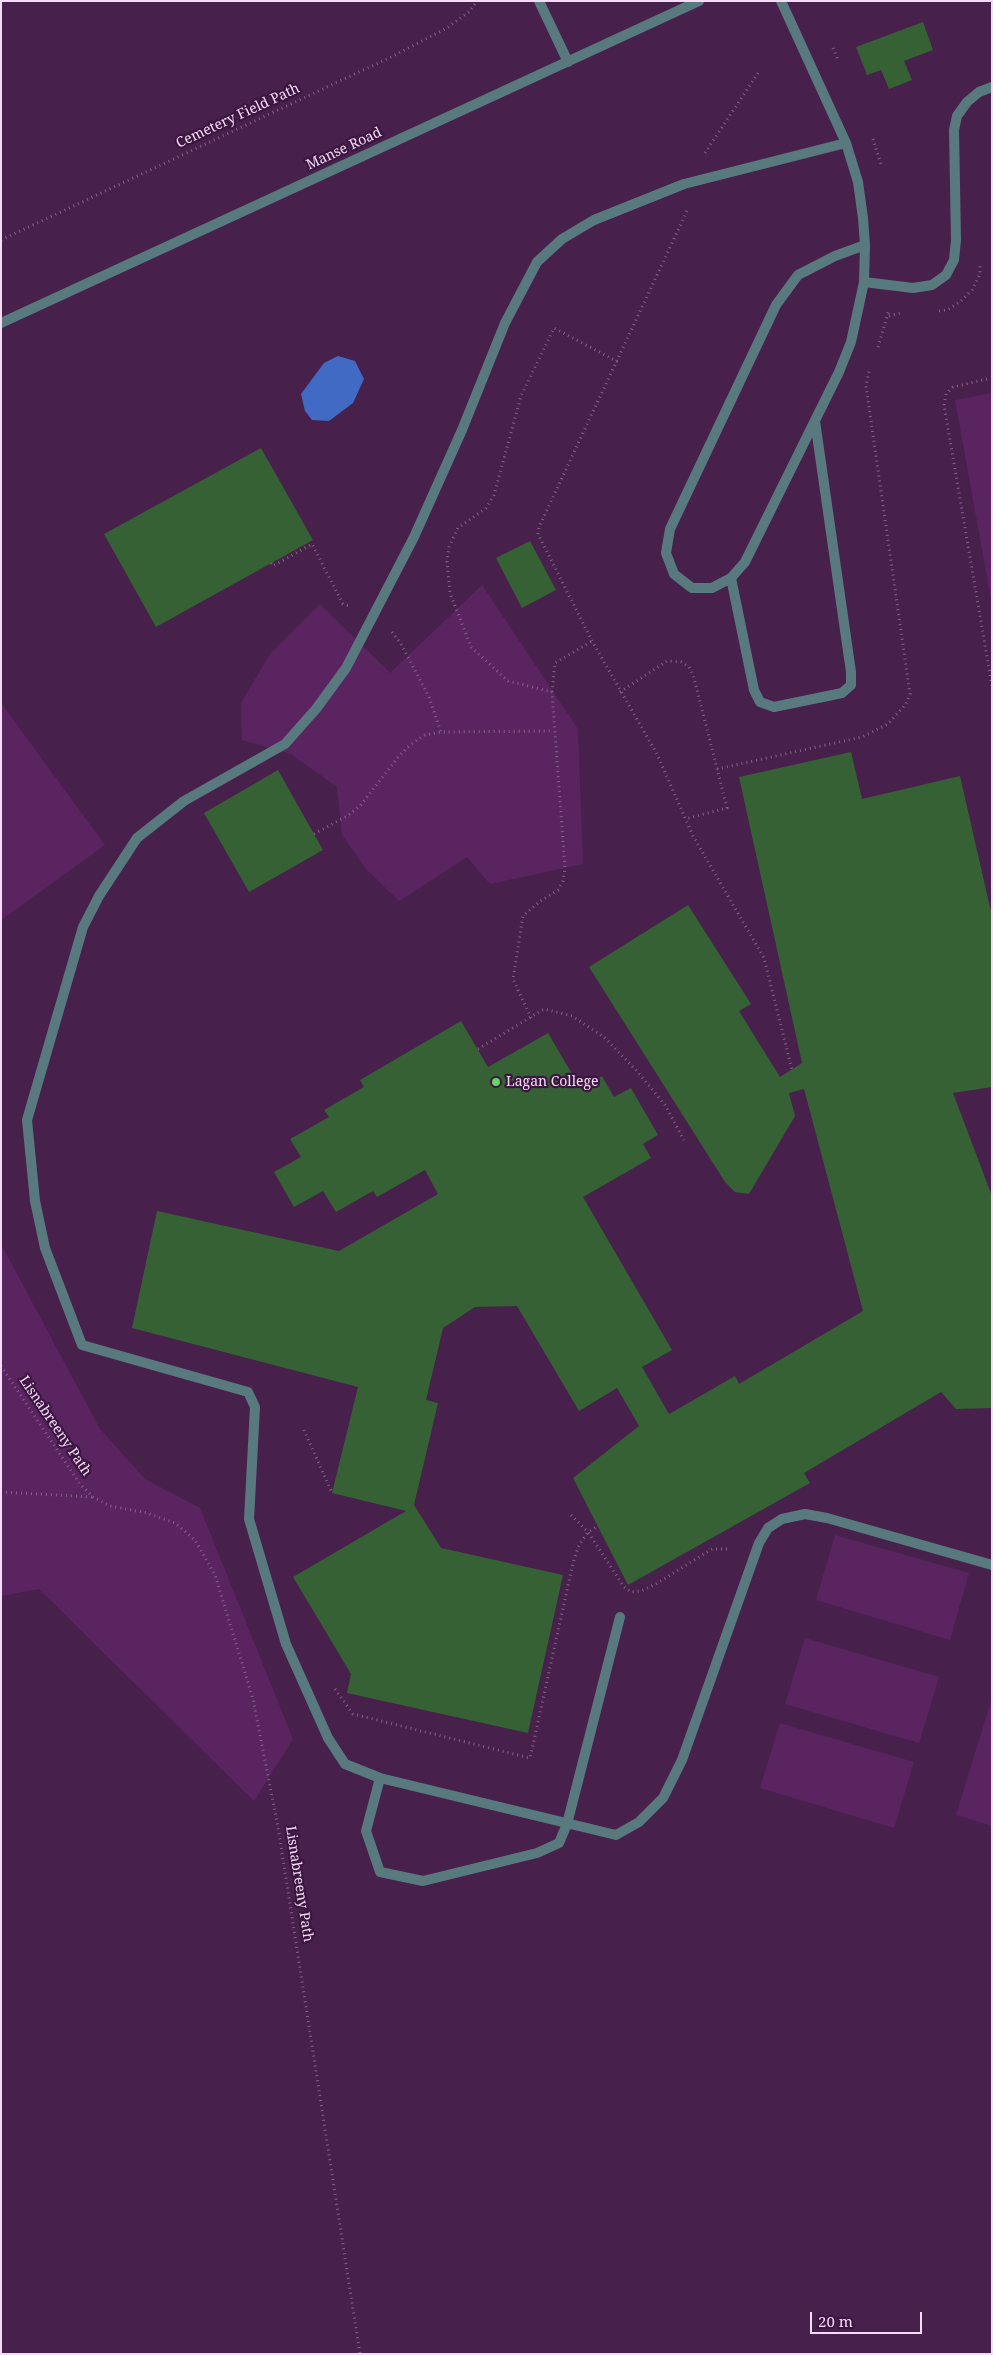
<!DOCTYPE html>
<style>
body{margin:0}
#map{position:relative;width:993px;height:2355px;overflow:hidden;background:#47214b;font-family:"Noto Serif",serif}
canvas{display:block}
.frame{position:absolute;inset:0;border:2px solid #f4dcf6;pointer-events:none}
.scale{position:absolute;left:810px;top:2312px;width:112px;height:22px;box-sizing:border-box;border:2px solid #f4dcf6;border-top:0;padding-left:6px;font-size:15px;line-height:18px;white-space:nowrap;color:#f4dcf6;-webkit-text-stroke:4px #3c1640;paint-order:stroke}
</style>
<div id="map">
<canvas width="993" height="2355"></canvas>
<div class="frame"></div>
<div class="scale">20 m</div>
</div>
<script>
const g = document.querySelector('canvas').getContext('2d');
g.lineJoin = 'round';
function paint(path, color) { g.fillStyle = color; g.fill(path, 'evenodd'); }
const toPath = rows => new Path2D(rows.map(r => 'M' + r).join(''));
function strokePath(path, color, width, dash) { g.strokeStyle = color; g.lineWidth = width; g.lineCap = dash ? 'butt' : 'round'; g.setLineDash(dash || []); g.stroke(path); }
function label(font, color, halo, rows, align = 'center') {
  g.font = font + ' "Noto Serif",serif'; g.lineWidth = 4.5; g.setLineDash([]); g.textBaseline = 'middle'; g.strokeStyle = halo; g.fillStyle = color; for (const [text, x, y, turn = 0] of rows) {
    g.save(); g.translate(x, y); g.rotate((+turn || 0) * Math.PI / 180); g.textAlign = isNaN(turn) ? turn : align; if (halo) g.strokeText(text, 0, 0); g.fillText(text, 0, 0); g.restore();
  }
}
const green = toPath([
 [992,393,992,605,955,400],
 [482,585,578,729,583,864,490,884,467,857,399,901,367,870,342,835,337,787,291,754,242,740,241,703,270,654,320,604,390,673],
 [1,703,105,845,1,920],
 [1,1244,100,1429,145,1479,200,1508,293,1739,254,1801,39,1589,1,1596],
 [835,1535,969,1573,950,1640,816,1600],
 [805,1638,939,1677,919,1743,785,1704],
 [992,1698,992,1826,956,1815],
 [780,1723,914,1762,894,1828,760,1788]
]);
const water = toPath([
 [338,356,355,361,364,379,353,403,329,421,312,420,305,411,301,394,324,363]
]);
const building = toPath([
 [923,22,933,50,904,61,912,80,889,89,881,70,867,75,856,47],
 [261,448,313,540,156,627,104,534],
 [530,541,556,590,522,608,496,558],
 [851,752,862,799,960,776,992,916,992,1087,953,1093,992,1196,992,1408,956,1409,941,1392,804,1473,810,1483,628,1585,573,1478,639,1426,617,1388,579,1411,517,1306,475,1307,443,1328,426,1400,438,1403,414,1505,441,1548,563,1575,528,1733,347,1693,351,1674,293,1577,406,1511,332,1493,358,1387,132,1328,157,1211,339,1251,438,1194,425,1170,377,1197,373,1191,336,1212,323,1191,294,1207,274,1172,301,1157,290,1139,329,1117,324,1110,364,1087,360,1080,461,1021,488,1067,548,1033,581,1089,602,1076,614,1097,631,1088,658,1135,643,1144,651,1158,583,1197,672,1350,642,1367,669,1414,735,1376,739,1384,863,1311,804,1089,789,1093,795,1116,749,1194,735,1192,725,1182,589,967,688,905,751,1004,739,1011,780,1077,802,1063,739,777],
 [278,770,323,850,249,892,204,813]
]);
const path = toPath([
 [833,48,838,60],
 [873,139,881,164],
 [705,153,760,70],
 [687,211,539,527,538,534,592,641,657,754,693,836,764,958,792,1070],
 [1,240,391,57,447,28,469,12,477,1],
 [939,311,947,310,961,301,972,290,980,274,980,266],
 [889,316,900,313],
 [878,347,889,310],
 [992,378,953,387,946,394,944,405,992,686],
 [271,563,273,566,312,544,343,604,349,606],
 [392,632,401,644,429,697,441,732],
 [552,692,555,663,592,641],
 [620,692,667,661,681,662,689,667,694,678,727,808,685,819],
 [717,769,862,737,888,724,906,704,910,694,866,386,869,371],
 [314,834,347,816,360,806,399,756,410,745,425,735,441,732,553,731],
 [531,1018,513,979,523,916,539,902,558,890,563,881,565,868,552,692,508,681,471,647,450,593,447,562,449,547,458,528,486,508,494,495,521,396,554,328,618,362],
 [478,1049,544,1009,572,1016,604,1037,636,1070,665,1105,684,1140],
 [1,1366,80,1484,93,1497,110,1506,147,1513,175,1523,195,1540,215,1575,253,1699,278,1827,360,2354],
 [304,1430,332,1493],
 [1,1492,92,1497],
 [571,1515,588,1532,624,1587,631,1592,641,1591,656,1584,712,1549,731,1549],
 [335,1689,353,1714,530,1758,573,1563,579,1545,588,1532,598,1526]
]);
const service = toPath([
 [781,1,846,143,858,182,863,218,865,245,864,282,851,342,839,372,745,562,731,578,712,588,692,588,674,574,666,553,670,529,776,305,798,275,835,256,865,245],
 [846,143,684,184,594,220,562,239,537,262,505,323,462,430,414,537,346,668,316,709,285,744,184,801,137,838,99,896,83,927,27,1120,35,1201,45,1248,82,1345,248,1392,255,1407,249,1519,286,1644,328,1738,345,1764,380,1778,616,1835,639,1822,663,1798,682,1760,759,1543,768,1528,782,1519,805,1514,827,1518,992,1565],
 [864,282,913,288,932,285,946,275,954,260,956,240,954,130,957,116,967,102,979,92,992,87],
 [731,578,754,690,760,702,774,707,842,693,851,685,851,672,815,421],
 [380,1778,366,1831,380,1872,423,1881,537,1853,559,1843,567,1824,620,1617]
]);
const minor = toPath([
 [539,1,568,62]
]);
const tertiary = toPath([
 [1,323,699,1]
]);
const markers = [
 [496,1082,5,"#66d466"]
];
const streetNames = [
 ["Cemetery Field Path",238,116,-25],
 ["Manse Road",344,149,-25],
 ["Lisnabreeny Path",55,1426,56],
 ["Lisnabreeny Path",299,1884,81]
];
const poiNames = [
 ["Lagan College",506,1082]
];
paint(green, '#5a2460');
paint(water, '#416ac4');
paint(building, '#356134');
strokePath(path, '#846388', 3, [1, 4]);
strokePath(service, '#587a7e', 10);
strokePath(minor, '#587a7e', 10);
strokePath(tertiary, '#587a7e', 10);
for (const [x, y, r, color] of markers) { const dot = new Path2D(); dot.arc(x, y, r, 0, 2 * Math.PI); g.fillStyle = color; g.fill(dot); strokePath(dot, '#3c1640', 2); }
label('14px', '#f4dcf6', '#3c1640', streetNames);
label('14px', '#f4dcf6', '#3c1640', poiNames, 'left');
</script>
